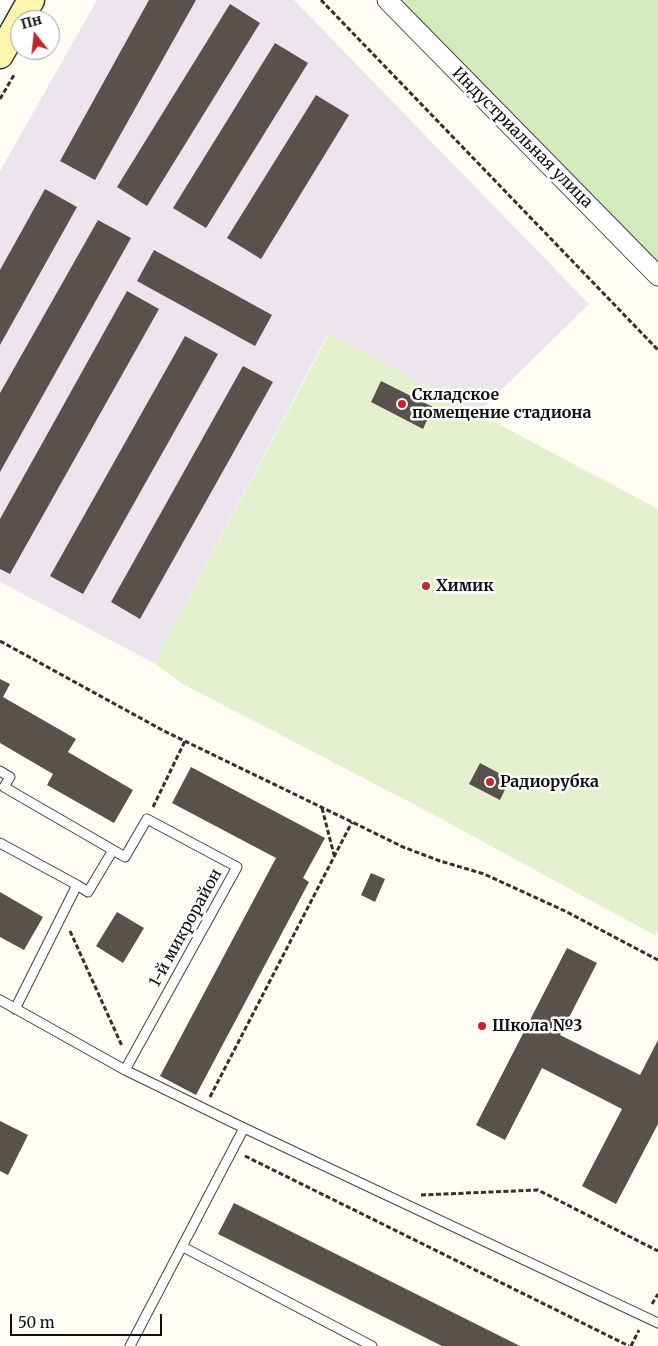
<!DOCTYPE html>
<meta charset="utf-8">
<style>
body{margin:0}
#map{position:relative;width:658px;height:1346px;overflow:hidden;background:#fffdf4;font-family:Merriweather,serif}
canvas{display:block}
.north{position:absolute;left:10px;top:10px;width:50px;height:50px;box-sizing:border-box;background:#fff;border:1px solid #9f9f9f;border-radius:50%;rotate:344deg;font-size:14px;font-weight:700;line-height:20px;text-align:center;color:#101010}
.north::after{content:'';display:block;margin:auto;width:18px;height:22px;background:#c1272f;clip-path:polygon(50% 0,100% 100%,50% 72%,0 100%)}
.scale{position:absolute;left:10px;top:1314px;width:152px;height:22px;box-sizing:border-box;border:2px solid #101010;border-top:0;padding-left:6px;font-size:15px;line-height:18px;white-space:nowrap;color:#101010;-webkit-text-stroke:4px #fff;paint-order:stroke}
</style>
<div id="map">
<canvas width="658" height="1346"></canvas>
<div class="north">Пн</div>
<div class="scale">50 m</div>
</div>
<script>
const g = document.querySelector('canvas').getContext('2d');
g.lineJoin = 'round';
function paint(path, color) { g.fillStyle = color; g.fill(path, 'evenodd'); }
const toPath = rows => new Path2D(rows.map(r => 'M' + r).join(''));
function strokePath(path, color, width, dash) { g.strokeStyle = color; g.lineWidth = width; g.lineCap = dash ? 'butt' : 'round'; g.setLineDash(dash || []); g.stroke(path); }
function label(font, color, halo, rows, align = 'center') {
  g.font = font + ' Merriweather,serif'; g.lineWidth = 5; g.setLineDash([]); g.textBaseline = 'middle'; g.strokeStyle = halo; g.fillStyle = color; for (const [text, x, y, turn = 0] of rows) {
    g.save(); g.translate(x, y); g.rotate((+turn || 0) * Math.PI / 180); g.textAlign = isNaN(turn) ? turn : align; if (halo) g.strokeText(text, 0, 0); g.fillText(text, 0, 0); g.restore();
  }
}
const industrial = toPath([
 [97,0,294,0,589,304,478,413,328,334,154,663,0,582,0,171]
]);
const green = toPath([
 [400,0,658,0,658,267]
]);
const pitch = toPath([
 [329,334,658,509,658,931,656,936,423,809,181,683,154,663]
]);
const building = toPath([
 [149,0,196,0,95,180,60,161],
 [230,4,260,23,147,206,117,187],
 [275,43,308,63,206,228,173,208],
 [316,95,349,115,261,259,227,238],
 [45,189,77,207,0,345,0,270],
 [98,220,131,238,0,472,0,393],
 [154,250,272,315,255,346,137,281],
 [127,291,159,309,10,574,0,569,0,519],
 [185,336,218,354,83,594,50,576],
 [243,366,273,382,140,619,111,602],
 [381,381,433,407,423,429,371,402],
 [0,679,10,684,3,697,76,739,68,752,133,790,114,823,47,785,53,774,0,743],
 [480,763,510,779,500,800,469,784],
 [191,767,325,838,303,878,309,882,196,1095,160,1076,276,858,172,803],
 [371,873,385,879,375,902,361,895],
 [0,892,43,917,24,950,0,937],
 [117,912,144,928,123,963,96,946],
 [567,948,597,963,560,1035,640,1075,658,1040,658,1124,616,1204,582,1186,622,1109,542,1068,505,1140,476,1125],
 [0,1121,28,1135,8,1175,0,1171],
 [234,1203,520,1346,442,1346,218,1234]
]);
const path = toPath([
 [321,0,658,350],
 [0,99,14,75],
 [0,641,164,731,352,822,403,847,440,861,484,874,565,911,658,960],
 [153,807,185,741],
 [322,808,334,855],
 [70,931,122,1046],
 [210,1097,352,822],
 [245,1156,629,1346],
 [421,1195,538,1190,658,1251],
 [652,1304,658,1294],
 [631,1346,639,1330]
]);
const lane = toPath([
 [0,771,10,777,4,787,125,857,147,819,237,867,125,1070,0,1000],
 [0,843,77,885,15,1009],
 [77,885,88,892,113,850],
 [125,1070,244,1128],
 [183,1247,372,1346],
 [130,1346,244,1128,658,1323]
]);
const street = toPath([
 [387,0,658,276]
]);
const secondary = toPath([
 [0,55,31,0]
]);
const markers = [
 [402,404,5,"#c1272f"],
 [426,586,5,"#c1272f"],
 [490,782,5,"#c1272f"],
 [482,1026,5,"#c1272f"]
];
const streetNames = [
 ["Индустриальная улица",522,138,45],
 ["1-й микрорайон",186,928,-61]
];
const poiNames = [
 ["Складское",412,395],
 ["помещение стадиона",412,413],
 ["Химик",436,586],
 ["Радиорубка",500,782],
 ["Школа №3",492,1026]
];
paint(industrial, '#ede5ee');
paint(green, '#d4eabc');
paint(pitch, '#e5f1ce');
paint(building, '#59514c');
strokePath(lane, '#434343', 11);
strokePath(street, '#434343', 21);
strokePath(secondary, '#323232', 29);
strokePath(path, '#323232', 3, [5, 2.5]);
strokePath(lane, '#fff', 9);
strokePath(street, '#fff', 19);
strokePath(secondary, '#fef5af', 26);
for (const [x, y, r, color] of markers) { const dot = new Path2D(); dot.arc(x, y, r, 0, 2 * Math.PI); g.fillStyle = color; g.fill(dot); strokePath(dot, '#fff', 2); }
label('16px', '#101010', '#fff', streetNames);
label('bold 16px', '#101010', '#fff', poiNames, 'left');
</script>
